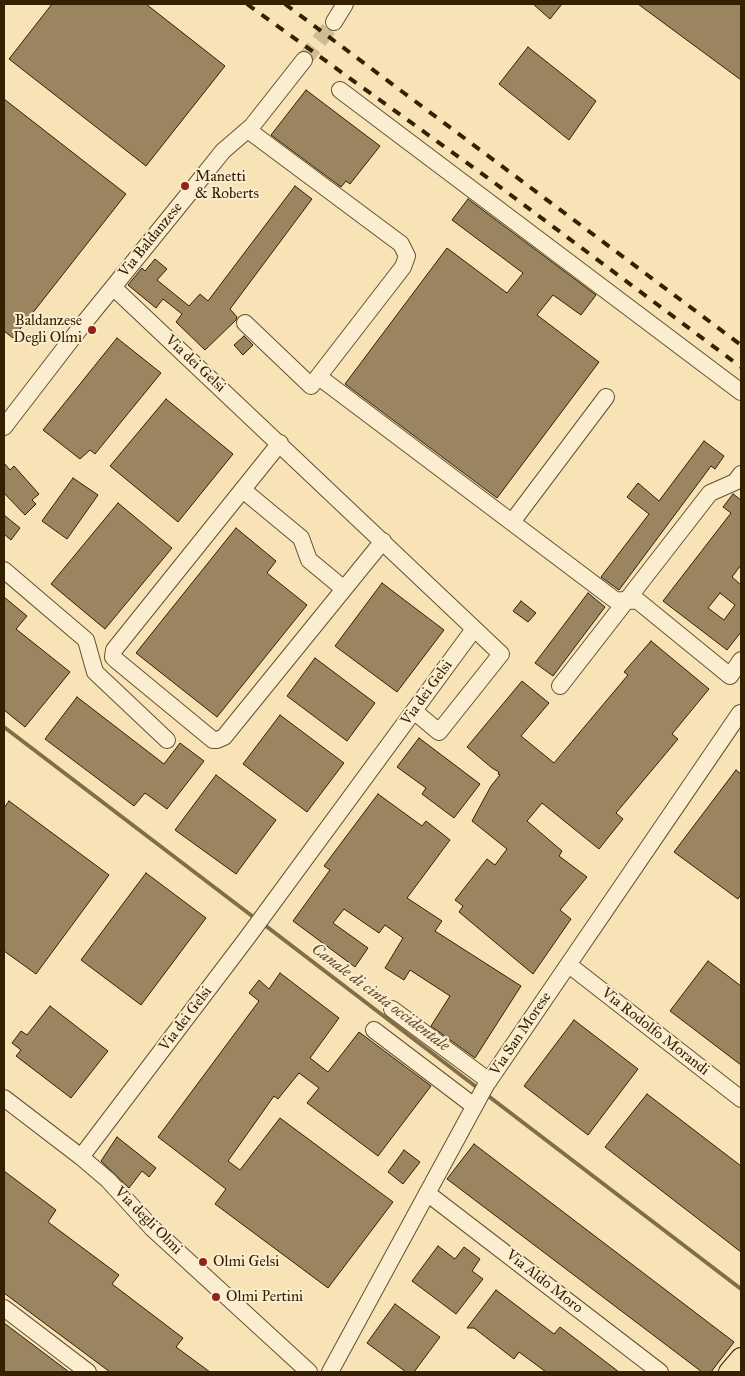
<!DOCTYPE html>
<style>
body{margin:0}
#map{position:relative;width:745px;height:1376px;overflow:hidden;background:#f7e3b6;font-family:"IM FELL Great Primer",serif}
canvas{display:block}
.frame{position:absolute;inset:0;border:5px solid #352002;pointer-events:none}
</style>
<div id="map">
<canvas width="745" height="1376"></canvas>
<div class="frame"></div>
</div>
<script>
const g = document.querySelector('canvas').getContext('2d');
g.lineJoin = 'round';
const toPath = rows => new Path2D(rows.map(r => 'M' + r).join(''));
function strokePath(path, color, width, dash) { g.strokeStyle = color; g.lineWidth = width; g.lineCap = dash ? 'butt' : 'round'; g.setLineDash(dash || []); g.stroke(path); }
function paint(path, color) { g.fillStyle = color; g.fill(path, 'evenodd'); }
function label(font, color, halo, rows, align = 'center') {
  g.font = font + ' "IM FELL Great Primer",serif'; g.lineWidth = 4; g.setLineDash([]); g.textBaseline = 'middle'; g.strokeStyle = halo; g.fillStyle = color; for (const [text, x, y, turn = 0] of rows) {
    g.save(); g.translate(x, y); g.rotate((+turn || 0) * Math.PI / 180); g.textAlign = isNaN(turn) ? turn : align; if (halo) g.strokeText(text, 0, 0); g.fillText(text, 0, 0); g.restore();
  }
}
const stream = toPath([
 [4,727,256,919],
 [262,923,479,1089],
 [487,1095,741,1289]
]);
const building = toPath([
 [52,4,146,4,225,66,146,166,9,59,52,4],
 [533,4,562,4,550,19,533,4],
 [638,4,741,4,741,80,638,4],
 [528,47,596,101,569,140,499,84,528,47],
 [306,90,380,146,350,184,346,181,341,187,271,135,306,90],
 [4,99,126,194,13,338,4,331,4,99],
 [295,186,312,199,230,309,237,317,236,320,205,350,176,322,182,314,163,299,156,308,128,285,142,268,145,271,155,259,167,269,157,280,189,306,200,294,208,301,295,186],
 [468,199,596,295,581,315,553,295,537,315,599,362,497,498,345,384,447,248,507,293,523,273,452,220,468,199],
 [244,336,253,345,243,355,234,345,244,336],
 [117,338,161,373,95,454,90,450,80,459,43,430,117,338],
 [166,399,233,454,178,522,110,466,166,399],
 [704,441,724,456,715,469,711,466,619,590,601,577,649,514,627,497,638,483,659,501,704,441],
 [4,463,10,470,14,466,39,494,32,500,36,504,25,515,4,493,4,463],
 [73,478,98,495,67,539,42,521,73,478],
 [733,494,741,500,741,565,732,577,741,585,741,632,727,650,663,601,731,513,723,507,733,494],
 [720,593,735,605,724,620,708,608,720,593],
 [118,503,172,548,105,629,51,584,118,503],
 [4,515,20,528,11,540,4,534,4,515],
 [236,528,276,561,267,573,307,605,217,717,136,653,236,528],
 [382,583,444,630,397,692,335,646,382,583],
 [588,593,605,607,553,676,535,663,588,593],
 [4,597,27,616,16,629,70,672,25,727,4,710,4,597],
 [521,601,536,613,528,622,513,611,521,601],
 [651,641,709,689,672,734,678,739,616,813,623,819,599,849,542,803,527,821,562,851,559,856,587,877,560,910,571,919,533,974,459,912,463,906,455,900,487,859,495,865,507,849,472,821,491,786,500,775,498,774,499,772,492,768,467,747,522,681,549,703,521,736,554,763,628,675,624,672,651,641],
 [315,658,375,703,347,741,287,696,315,658],
 [77,697,164,764,180,743,204,761,167,809,145,793,134,806,45,739,77,697],
 [280,715,344,763,307,812,243,764,280,715],
 [419,738,480,784,454,818,422,794,426,788,397,767,419,738],
 [736,770,741,774,741,894,738,899,674,852,736,770],
 [216,775,276,820,236,874,175,830,216,775],
 [378,794,422,826,426,821,450,840,407,898,442,921,435,931,521,986,475,1058,431,1026,450,996,410,970,404,980,385,968,403,938,385,925,379,933,344,909,333,923,368,948,355,967,293,921,330,870,324,866,378,794],
 [9,801,109,875,36,974,4,951,4,808,9,801],
 [146,873,206,918,141,1005,81,960,146,873],
 [708,961,741,986,741,1065,670,1011,708,961],
 [280,973,339,1018,310,1058,328,1072,359,1032,431,1086,378,1156,307,1103,319,1088,299,1073,278,1099,274,1096,228,1161,240,1170,280,1118,393,1202,328,1288,215,1204,226,1189,158,1137,259,1001,249,993,259,980,269,989,280,973],
 [50,1006,108,1051,71,1098,16,1056,21,1050,12,1043,21,1031,27,1035,50,1006],
 [574,1020,638,1069,588,1135,524,1086,574,1020],
 [647,1094,741,1166,741,1252,605,1147,647,1094],
 [117,1137,156,1168,149,1177,142,1171,129,1188,101,1161,117,1137],
 [474,1144,734,1342,711,1372,702,1372,447,1179,474,1144],
 [404,1150,420,1162,403,1184,388,1172,404,1150],
 [4,1171,56,1210,48,1222,119,1275,112,1284,183,1338,176,1347,210,1372,110,1372,4,1293,4,1171],
 [438,1246,455,1259,464,1247,480,1259,472,1271,483,1279,456,1314,412,1281,438,1246],
 [496,1290,554,1334,560,1327,619,1372,546,1372,519,1352,514,1359,474,1328,467,1328,496,1290],
 [395,1304,440,1337,414,1372,406,1372,367,1343,395,1304],
 [4,1323,69,1372,4,1372,4,1323]
]);
const minorTunnel = toPath([
 [304,60,334,22]
]);
const minor = toPath([
 [334,22,345,4],
 [340,90,741,392],
 [113,287,501,654,439,732,414,711],
 [245,323,311,386,403,267,407,256,401,244,248,130],
 [319,377,615,600,638,601,730,676,741,660],
 [4,427,84,323,191,191,223,151,252,126,304,60],
 [280,443,114,650,113,657,116,660,213,740,217,740,224,737,383,541],
 [243,490,301,538,309,560,344,589],
 [512,522,606,397],
 [4,570,86,640,95,672,167,740],
 [560,686,710,493,735,482,741,474],
 [569,965,741,1099],
 [392,1009,489,1081],
 [374,1030,474,1106],
 [4,1098,81,1157,108,1180,152,1228,309,1372],
 [81,1157,247,938,474,629],
 [427,1193,660,1372],
 [4,1308,88,1372],
 [330,1372,486,1085,740,713,741,714]
]);
const major = toPath([
 [729,1372,741,1358]
]);
const rail = toPath([
 [247,4,492,181,741,367],
 [285,4,741,345]
]);
const markers = [
 [185,186,5,"#8f2418"],
 [92,330,5,"#8f2418"],
 [203,1262,5,"#8f2418"],
 [216,1297,5,"#8f2418"]
];
const poiNames = [
 ["Manetti",195,177],
 ["& Roberts",195,194],
 ["Baldanzese",82,321,"right"],
 ["Degli Olmi",82,338,"right"],
 ["Olmi Gelsi",213,1262],
 ["Olmi Pertini",226,1297]
];
const streetNames = [
 ["Via Baldanzese",151,240,-51],
 ["Via dei Gelsi",195,364,43],
 ["Via dei Gelsi",427,693,-54],
 ["Via dei Gelsi",186,1019,-53],
 ["Via Rodolfo Morandi",655,1032,38],
 ["Via San Morese",521,1034,-56],
 ["Via degli Olmi",148,1221,45],
 ["Via Aldo Moro",544,1282,38]
];
const waterNames = [
 ["Canale di cinta occidentale",380,998,37]
];
strokePath(stream, '#826d49', 4);
paint(building, '#9a8560');
strokePath(building, '#352002', 1);
strokePath(minorTunnel, '#d0bc92', 16, [16, 8]);
strokePath(minor, '#66512f', 18);
strokePath(major, '#352002', 22);
strokePath(minor, '#faedd0', 16);
strokePath(major, '#f7e3b6', 20);
strokePath(rail, '#352002', 4, [9, 9]);
for (const [x, y, r, color] of markers) { const dot = new Path2D(); dot.arc(x, y, r, 0, 2 * Math.PI); g.fillStyle = color; g.fill(dot); strokePath(dot, '#faedd0', 2); }
label('15px', '#352002', '#faedd0', poiNames, 'left');
label('15px', '#352002', '#faedd0', streetNames);
label('italic 16px', '#624d2c', '#faedd0', waterNames);
</script>
